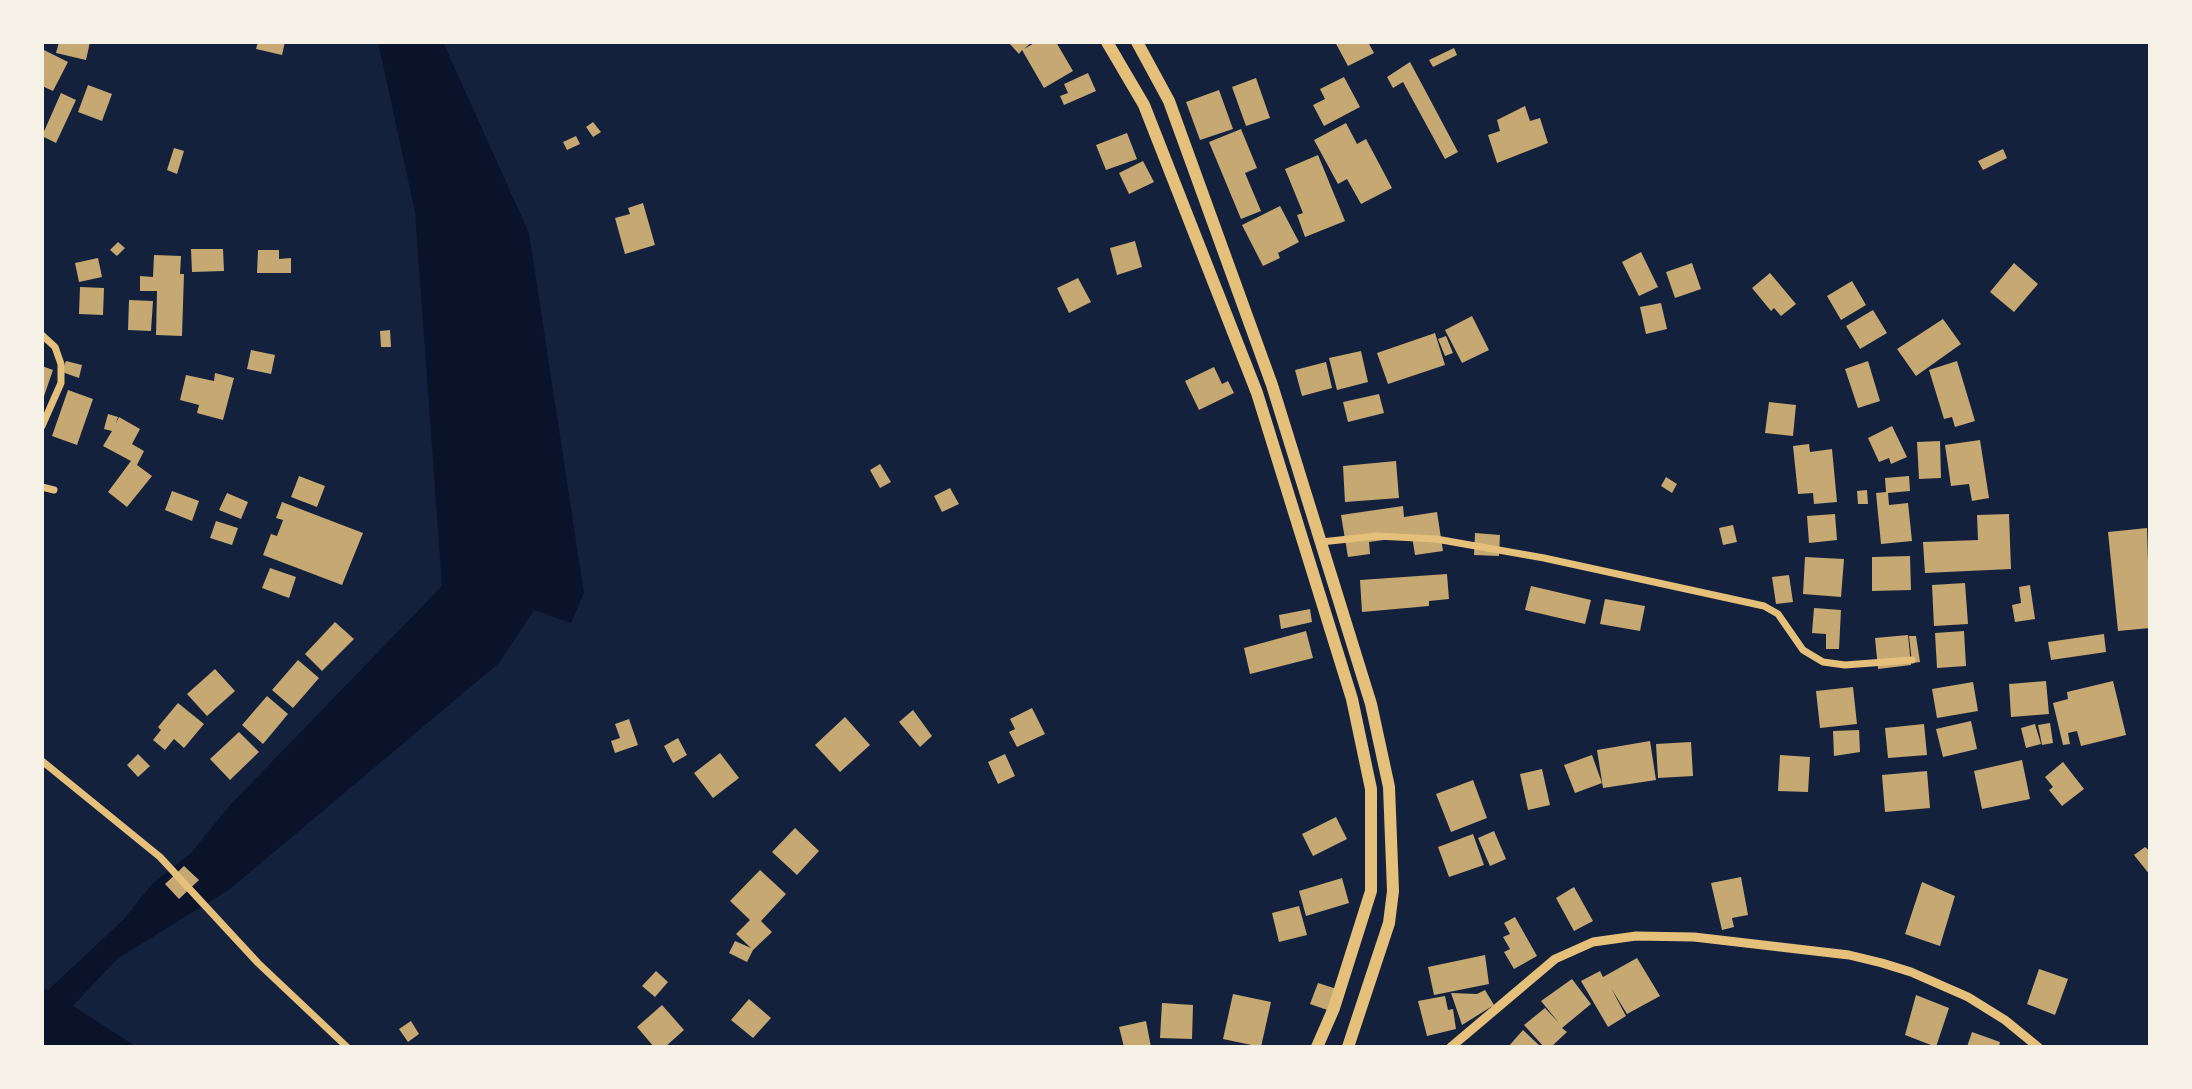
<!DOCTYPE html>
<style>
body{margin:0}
#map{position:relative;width:2192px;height:1089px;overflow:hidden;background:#14213d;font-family:"Roboto Serif",serif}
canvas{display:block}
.frame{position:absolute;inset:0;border:44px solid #f6f1e7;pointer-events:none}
</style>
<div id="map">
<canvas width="2192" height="1089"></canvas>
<div class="frame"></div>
</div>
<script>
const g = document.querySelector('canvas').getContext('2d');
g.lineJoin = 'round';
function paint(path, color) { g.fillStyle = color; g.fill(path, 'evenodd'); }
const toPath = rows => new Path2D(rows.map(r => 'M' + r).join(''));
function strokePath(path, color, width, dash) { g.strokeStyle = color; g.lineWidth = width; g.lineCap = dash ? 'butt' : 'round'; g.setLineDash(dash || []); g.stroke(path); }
const water = toPath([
 [378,42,443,42,529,233,584,593,571,623,534,610,499,663,230,889,117,959,73,1006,137,1047,42,1047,42,987,48,990,123,920,153,883,191,853,230,805,442,586,415,212]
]);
const building = toPath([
 [59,42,90,42,86,60,56,53],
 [258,42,285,42,282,55,256,49],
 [1008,42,1032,42,1024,49,1036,42,1056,42,1073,71,1044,88,1022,50,1019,54],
 [1335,42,1368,42,1374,53,1348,66],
 [1454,48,1457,55,1433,67,1429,60],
 [44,50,68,62,53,91,42,86],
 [1410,62,1458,152,1445,159,1403,82,1393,88,1387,77],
 [1088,73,1096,91,1064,105,1060,96,1068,93,1064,84],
 [1344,77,1360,107,1324,126,1313,105,1325,99,1320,89],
 [1256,78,1270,118,1246,126,1232,87],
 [88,85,112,94,102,121,78,112],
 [1219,90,1233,129,1200,140,1186,102],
 [61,93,76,100,56,143,42,136],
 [1525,106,1530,121,1540,118,1548,143,1497,163,1488,135,1500,131,1497,120],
 [593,122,601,132,593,137,586,127],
 [1346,123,1357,144,1366,139,1392,188,1361,204,1347,179,1338,184,1314,140],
 [1241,129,1257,168,1245,173,1261,211,1241,219,1209,142],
 [1127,133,1137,159,1106,170,1096,145],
 [576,136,580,144,567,150,563,142],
 [174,148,184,151,177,174,167,170],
 [2003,149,2007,158,1983,170,1978,161],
 [1318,155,1345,221,1305,237,1297,215,1303,213,1285,169],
 [1143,161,1154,182,1129,194,1119,173],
 [643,203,655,245,625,254,615,218,630,214,628,208],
 [1280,206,1299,242,1278,253,1280,258,1263,266,1242,225],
 [1135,241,1142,267,1117,275,1110,248],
 [118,242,125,248,117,256,110,250],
 [191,249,223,249,224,271,192,272],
 [258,250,279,250,279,259,291,258,291,273,257,273],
 [1641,252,1658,287,1639,296,1622,262],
 [154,255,181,256,180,274,184,274,182,336,156,335,157,291,140,291,140,276,153,277],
 [98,258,102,277,79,282,75,263],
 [1692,263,1701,289,1675,298,1666,272],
 [2014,263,2038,284,2014,312,1990,292],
 [1770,273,1796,304,1781,316,1774,308,1771,311,1752,288],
 [1078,278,1091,302,1069,313,1057,288],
 [1852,281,1866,305,1841,320,1827,296],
 [80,287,104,288,103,315,79,314],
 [129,300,153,301,151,331,128,330],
 [1661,303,1667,329,1646,334,1640,307],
 [1873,310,1887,333,1860,349,1846,326],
 [1472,316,1489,350,1462,363,1445,330],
 [1943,319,1961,344,1916,376,1897,349],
 [390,330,391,347,381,347,380,331],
 [1435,333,1445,365,1388,384,1377,353],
 [1446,336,1453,353,1445,356,1438,339],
 [251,350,275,355,271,374,247,369],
 [1361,351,1368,382,1337,390,1329,358],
 [66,361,82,365,79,378,62,372],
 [1868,361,1880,401,1858,408,1845,369],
 [1957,361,1975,421,1955,427,1952,417,1944,419,1929,370],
 [1326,362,1332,388,1302,396,1295,370],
 [42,366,53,370,42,402],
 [1214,367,1222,384,1228,381,1234,393,1199,410,1185,381],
 [215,373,234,378,223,420,197,413,199,405,180,400,186,375,214,381],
 [68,390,93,399,77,445,52,436],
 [1379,394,1384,413,1348,422,1343,402],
 [1769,402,1796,405,1793,436,1765,433],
 [108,414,118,417,116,423,119,417,140,429,132,444,144,451,137,465,152,476,127,507,108,492,131,461,103,446,112,431,104,429],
 [1892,426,1907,457,1891,464,1889,458,1879,462,1868,438],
 [1980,440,1989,498,1972,501,1969,484,1951,486,1945,445],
 [1940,441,1941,478,1919,479,1917,442],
 [1809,444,1810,452,1832,449,1837,502,1814,504,1813,493,1798,494,1793,446],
 [1396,461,1399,498,1345,502,1343,466],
 [880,464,891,482,880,488,870,470],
 [299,476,325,486,317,507,291,497],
 [1909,476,1910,491,1888,493,1889,505,1908,503,1912,541,1881,544,1876,493,1886,492,1885,478],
 [1666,477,1677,484,1672,493,1661,486],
 [950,488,959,504,942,512,934,496],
 [1867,490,1868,504,1858,504,1857,491],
 [172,491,199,501,192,521,165,510],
 [227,493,248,502,241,519,219,510],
 [282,502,363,533,342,585,263,555,271,534,277,536,283,520,276,518],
 [1403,506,1404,517,1437,512,1443,551,1415,555,1412,536,1369,542,1370,554,1348,557,1341,515],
 [1835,514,1837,540,1809,543,1807,516],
 [2009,514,2011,569,1925,573,1923,542,1978,540,1977,515],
 [216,521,238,528,232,545,210,538],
 [1733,525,1737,542,1723,545,1719,528],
 [2147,528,2150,628,2118,631,2108,532],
 [1475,533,1500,535,1499,556,1474,555],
 [1910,556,1911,590,1872,591,1872,557],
 [1805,557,1844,559,1841,597,1803,594],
 [270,568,296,577,289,598,262,588],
 [1447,574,1449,599,1429,601,1429,606,1362,612,1360,580],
 [1789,575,1793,602,1776,604,1772,577],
 [1965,583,1968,624,1934,626,1932,585],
 [2030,585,2035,619,2015,622,2012,605,2021,603,2019,587],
 [1531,586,1591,600,1585,624,1525,610],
 [1605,599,1645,606,1640,631,1600,624],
 [1814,608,1841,610,1839,649,1826,649,1826,634,1812,633],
 [1310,609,1312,622,1281,629,1279,615],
 [335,622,354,639,322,671,305,654],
 [1306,631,1313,658,1250,674,1244,648],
 [1964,631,1966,666,1937,668,1935,633],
 [2104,634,2106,652,2051,660,2048,642],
 [1908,635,1911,665,1878,669,1875,638],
 [1909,636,1916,636,1920,662,1912,663],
 [298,660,319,678,293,708,272,690],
 [215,669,235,691,207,716,187,694],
 [2046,681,2049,714,2011,717,2009,684],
 [2113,681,2126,735,2081,746,2077,731,2068,733,2070,744,2063,745,2053,703,2068,699,2067,692],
 [1973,682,1978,711,1937,718,1932,689],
 [1853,687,1857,724,1820,728,1816,691],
 [267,696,288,714,263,744,242,725],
 [178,703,204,724,184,748,174,739,165,750,153,740,161,730,158,727],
 [1032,708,1045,734,1017,747,1009,732,1015,729,1010,719],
 [913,710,932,736,920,747,899,722],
 [845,717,870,745,840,772,815,745],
 [629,719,638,745,615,753,611,741,620,738,615,724],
 [1971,721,1977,749,1943,757,1936,729],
 [2050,723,2053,743,2042,745,2038,725],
 [1924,724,1927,755,1888,758,1885,728],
 [2035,724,2041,744,2026,748,2021,728],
 [1859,730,1860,752,1834,756,1833,731],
 [239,732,259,752,230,780,210,759],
 [678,738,687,755,673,763,664,746],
 [1650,741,1656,780,1603,788,1597,750],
 [1691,742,1693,776,1658,778,1656,744],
 [720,753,739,778,713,798,694,773],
 [138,754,150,766,138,777,127,765],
 [1005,754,1015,776,998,784,988,762],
 [1592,755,1602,783,1575,793,1564,765],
 [1780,755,1810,757,1808,792,1778,791],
 [2022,760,2030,799,1982,809,1974,771],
 [2063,762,2084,789,2062,806,2049,790,2053,787,2045,777],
 [1542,769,1550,805,1528,810,1520,774],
 [1927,771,1930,808,1885,812,1882,775],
 [1473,780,1487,818,1451,832,1436,794],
 [1336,817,1347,839,1313,856,1302,834],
 [795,828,819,851,797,875,772,852],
 [1494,831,1506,859,1490,866,1478,838],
 [1473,834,1484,865,1449,877,1438,847],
 [2145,847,2150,851,2150,875,2134,855],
 [184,866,199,880,179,899,165,884],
 [760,870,786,894,761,921,772,932,753,950,747,962,729,953,735,941,751,948,736,934,750,920,730,901],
 [1741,877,1748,915,1732,918,1734,927,1722,930,1711,883],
 [1342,878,1349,903,1306,916,1299,891],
 [1922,882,1955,896,1940,946,1905,934],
 [1574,887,1593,921,1574,931,1556,898],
 [1299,906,1307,935,1279,942,1272,913],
 [1515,917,1537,956,1514,969,1504,952,1510,949,1503,937,1510,934,1504,923],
 [1485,955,1489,984,1434,995,1428,967],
 [1637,958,1660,996,1627,1014,1611,988,1626,1016,1608,1027,1581,981,1600,971,1603,977],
 [2039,969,2068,979,2055,1015,2027,1004],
 [656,971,668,982,655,997,642,986],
 [1572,979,1591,1004,1562,1028,1567,1032,1551,1047,1544,1047,1524,1025,1545,1008,1559,1023,1541,1001],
 [1318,983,1340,990,1333,1012,1310,1004],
 [1485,990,1494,1005,1462,1025,1451,993,1477,994],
 [1233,994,1271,1002,1261,1047,1223,1039],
 [1916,995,1949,1008,1936,1047,1905,1035],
 [1445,996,1448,1010,1453,1009,1456,1029,1427,1036,1418,1001],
 [749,999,771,1018,753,1038,731,1020],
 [1162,1003,1193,1005,1192,1039,1160,1038],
 [662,1005,684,1030,665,1047,654,1047,637,1027],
 [411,1021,419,1034,408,1042,399,1029],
 [1146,1021,1151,1047,1124,1047,1119,1027],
 [1523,1030,1541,1047,1508,1047],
 [1972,1032,2000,1042,1999,1047,1967,1047]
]);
const minor = toPath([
 [42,335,55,347,61,364,61,383,42,426],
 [42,487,54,490],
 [1321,542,1377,536,1436,539,1544,558,1764,606,1778,614,1803,650,1823,662,1845,665,1912,660],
 [42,761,160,857,258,963,347,1047]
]);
const tertiary = toPath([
 [1451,1047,1555,959,1593,942,1636,936,1694,937,1849,955,1882,963,1911,972,1968,997,2005,1020,2038,1047]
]);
const trunk = toPath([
 [1107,42,1144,105,1257,393,1352,699,1371,789,1371,891,1334,1008,1317,1047],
 [1137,42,1169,101,1272,385,1371,704,1389,787,1393,891,1389,923,1348,1047]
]);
paint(water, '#0b132b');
paint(building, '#c6a872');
strokePath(minor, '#e5c07b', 7);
strokePath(tertiary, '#e5c07b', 9);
strokePath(trunk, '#e5c07b', 12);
</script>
